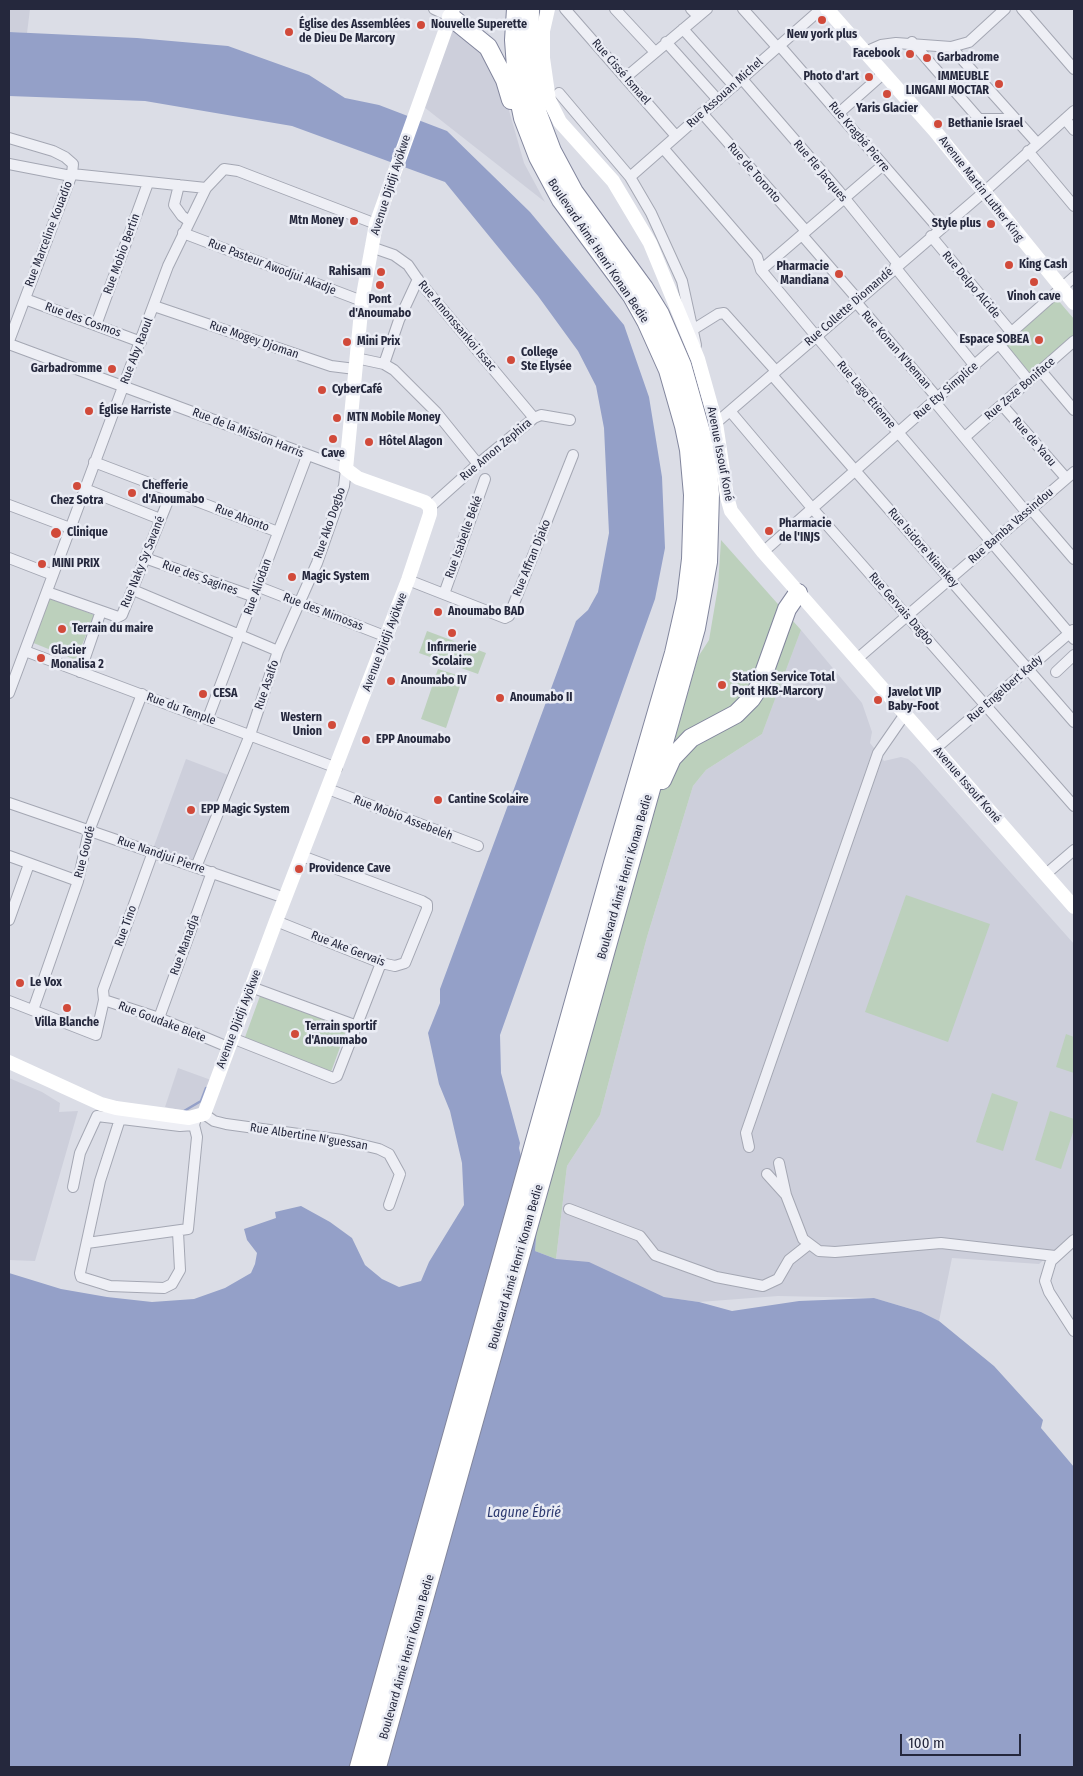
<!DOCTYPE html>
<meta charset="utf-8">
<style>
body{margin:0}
#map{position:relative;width:1083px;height:1776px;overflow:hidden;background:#dbdde6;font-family:"Fira Sans Condensed",sans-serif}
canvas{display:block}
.frame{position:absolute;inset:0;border:10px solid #25283d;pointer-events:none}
.scale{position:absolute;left:900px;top:1734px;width:121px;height:22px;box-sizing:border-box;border:2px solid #25283d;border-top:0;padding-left:6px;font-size:15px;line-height:18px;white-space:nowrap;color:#25283d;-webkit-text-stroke:4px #eaecf4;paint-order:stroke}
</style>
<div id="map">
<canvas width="1083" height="1776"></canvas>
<div class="frame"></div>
<div class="scale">100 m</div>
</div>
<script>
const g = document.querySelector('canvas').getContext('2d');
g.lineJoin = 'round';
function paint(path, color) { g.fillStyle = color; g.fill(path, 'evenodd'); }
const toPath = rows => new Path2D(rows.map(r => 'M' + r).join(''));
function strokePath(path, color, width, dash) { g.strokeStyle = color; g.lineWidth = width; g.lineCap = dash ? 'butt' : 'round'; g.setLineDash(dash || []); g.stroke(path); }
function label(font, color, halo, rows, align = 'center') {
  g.font = font + ' "Fira Sans Condensed",sans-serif'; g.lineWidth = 5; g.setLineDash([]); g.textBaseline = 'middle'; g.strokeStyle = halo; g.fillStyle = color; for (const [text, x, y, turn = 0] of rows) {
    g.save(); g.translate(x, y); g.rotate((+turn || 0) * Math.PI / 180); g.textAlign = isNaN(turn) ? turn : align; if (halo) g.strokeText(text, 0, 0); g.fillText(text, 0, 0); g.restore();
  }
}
const built = toPath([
 [9,9,30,9,27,33,9,32],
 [453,22,485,50,506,100,524,163,545,202,424,107],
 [801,630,862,703,872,732,870,743,884,761,901,757,908,759,915,765,1074,944,1074,1233,1039,1264,952,1258,939,1321,921,1312,874,1298,778,1296,699,1302,664,1297,556,1259,567,1166,600,1115,647,937,693,786,706,770,762,734],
 [186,759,228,775,195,862,154,846],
 [178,1068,211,1080,201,1107,191,1112,165,1107],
 [9,1078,42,1092,60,1103,59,1112,78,1111,35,1261,9,1260]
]);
const green = toPath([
 [1057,299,1074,319,1074,337,1031,374,1005,345],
 [721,540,801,630,762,734,706,770,693,786,647,937,600,1115,567,1166,556,1259,535,1251,537,1219,634,869,674,742,698,657,709,640,718,587],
 [48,597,94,615,76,660,31,642],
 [427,631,486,653,478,674,419,653],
 [438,669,463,677,446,728,421,719],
 [906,895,990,924,948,1042,865,1012],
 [260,996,347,1028,331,1072,244,1040],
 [1066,1034,1074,1037,1074,1073,1056,1067],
 [992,1093,1018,1102,1003,1151,976,1142],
 [1050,1111,1074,1119,1074,1129,1061,1169,1035,1160]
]);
const water = toPath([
 [9,32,137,38,228,46,309,75,345,98,379,105,447,131,530,212,624,325,649,397,662,477,665,548,655,599,500,1035,501,1073,520,1143,519,1148,537,1225,535,1251,556,1259,589,1262,664,1297,699,1302,732,1311,799,1301,874,1298,921,1312,939,1321,994,1366,1043,1420,1041,1428,1074,1467,1074,1767,9,1767,9,1273,61,1289,107,1297,152,1302,194,1299,225,1288,251,1273,255,1264,257,1253,247,1240,244,1229,276,1218,275,1212,301,1206,330,1222,352,1238,365,1265,382,1279,399,1287,421,1281,429,1262,464,1205,462,1163,450,1111,439,1084,428,1033,440,1003,440,989,576,621,588,610,598,592,609,533,604,428,596,386,578,351,538,296,445,182,292,126,145,101,9,96]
]);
const stream = toPath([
 [184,1111,201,1101,206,1088]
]);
const street = toPath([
 [434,9,451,17],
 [565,9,676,136],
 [615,9,654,51],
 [691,9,698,16],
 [743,9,777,47],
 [1022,9,1074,69],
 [683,29,734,86],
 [666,42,718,100],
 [912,42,979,119,1013,119],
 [779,45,939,229],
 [951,47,969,42,1005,9],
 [865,52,881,45,896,43,951,47,1037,143],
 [625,78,707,9],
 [742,79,838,190,898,264],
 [559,93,630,177,651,213,682,281,696,345],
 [702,113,806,231],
 [839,113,884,73],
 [1065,119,1074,130],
 [9,138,53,151,65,157,73,164,72,174,9,341],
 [663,148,757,257,761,270,816,336,1074,639],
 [1028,151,1074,206],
 [9,164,71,176],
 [72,174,206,188],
 [630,177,821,9],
 [179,185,174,205,182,216,189,221],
 [183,233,362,301],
 [802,235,854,295,856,302,934,394,934,401,1027,513],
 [931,236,1012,333],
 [371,247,394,255,408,265,419,281,534,418],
 [895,267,975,366],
 [761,270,883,165],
 [25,299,141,342],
 [154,306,331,366,355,369],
 [96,325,148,183],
 [694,329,718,314,724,313,776,371],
 [9,344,346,469,344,486,317,563,278,651],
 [999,344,1029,381],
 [356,358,384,364,394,370,436,412,478,464],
 [384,364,399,320,418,279],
 [1041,371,1074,410],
 [772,375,1074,722],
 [1002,405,1066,478],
 [730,411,812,508,1074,806],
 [716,423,984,192,1074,111],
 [965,437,1074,341],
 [94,462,278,532],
 [85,489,160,519],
 [9,505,70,528],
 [430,507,478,464,534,418,541,415,570,420],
 [1031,509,1074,559],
 [763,552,1074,277],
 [9,558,53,575],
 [145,558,255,597],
 [408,580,505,618,509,616,573,455],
 [259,587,387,637],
 [133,590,278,651,250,735,196,867],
 [47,592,118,617,122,615,172,491],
 [444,594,485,479],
 [25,651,337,768],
 [857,659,1074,472],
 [80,672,101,611],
 [1056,672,1074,655],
 [9,693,168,266,206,188,224,169,238,171,376,224],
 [208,718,307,456],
 [935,749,1073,630],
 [328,789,478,846],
 [9,803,285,898],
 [9,856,78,881],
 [1046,874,1074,850],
 [9,920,29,864],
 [276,921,381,963,395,966,405,963,427,909,427,904,422,901,302,856],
 [251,987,357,1026],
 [104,1000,103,990,153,852],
 [9,1001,96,1035,104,1000,159,1018,228,1047],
 [33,1010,78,881,89,831,142,694],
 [159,1018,212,872],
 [232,1038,333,1078,337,1076,381,963],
 [204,1114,214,1121,226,1124,342,1140,379,1149,389,1154,400,1174,389,1205],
 [120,1119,100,1181,80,1273,81,1277,110,1286,164,1288,172,1284,180,1270,178,1232],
 [749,1147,746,1133,878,753,905,714],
 [779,1163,786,1195,803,1239,819,1251,835,1252,941,1243,1055,1256],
 [767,1174,785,1194],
 [73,1187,80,1153,97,1116,180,1126,194,1125],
 [569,1209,640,1236,655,1255,716,1277,763,1286,778,1279,789,1260,808,1245],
 [1074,1240,1051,1261,1045,1281,1049,1292,1074,1331],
 [87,1243,188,1229,197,1137,194,1125,196,1118]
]);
const secondary = toPath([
 [548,9,543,31,543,58,549,100,560,122,613,181,650,243,698,359,716,423,727,497,731,511,763,552,1074,907],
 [827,9,935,131,1074,303],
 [9,1062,101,1104,116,1108,189,1118,204,1114,276,921,408,580,430,514,430,507,425,502,358,478,346,469,362,301,376,224,453,9]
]);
const highway = toPath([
 [451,17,488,47,505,80,511,100],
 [662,780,672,758,691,738,736,714,751,699,759,687,787,609,798,593],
 [359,1767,613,863,674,653,686,600,691,559,693,495,689,450,684,426,668,370,646,321,632,296,561,200,538,157,523,118,518,94,514,40,516,9],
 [377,1767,696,628,708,562,710,494,706,450,682,365,660,314,644,288,574,192,552,151,538,114,529,67,530,9]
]);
const markers = [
 [822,20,5,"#d14a3a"],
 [421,25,5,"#d14a3a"],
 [289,32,5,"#d14a3a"],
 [910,54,5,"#d14a3a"],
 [927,58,5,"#d14a3a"],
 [869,77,5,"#d14a3a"],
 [999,84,5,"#d14a3a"],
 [887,94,5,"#d14a3a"],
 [938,124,5,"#d14a3a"],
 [354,221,5,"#d14a3a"],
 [991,224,5,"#d14a3a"],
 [1009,265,5,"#d14a3a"],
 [381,272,5,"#d14a3a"],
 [839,274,5,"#d14a3a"],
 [1034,282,5,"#d14a3a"],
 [380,285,5,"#d14a3a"],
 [1039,340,5,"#d14a3a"],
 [347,342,5,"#d14a3a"],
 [511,360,5,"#d14a3a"],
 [112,369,5,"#d14a3a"],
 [322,390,5,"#d14a3a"],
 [89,411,5,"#d14a3a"],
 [337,418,5,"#d14a3a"],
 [333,439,5,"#d14a3a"],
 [369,442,5,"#d14a3a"],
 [77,486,5,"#d14a3a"],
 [132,493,5,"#d14a3a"],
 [769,531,5,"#d14a3a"],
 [56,533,6,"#d14a3a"],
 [42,564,5,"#d14a3a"],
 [292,577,5,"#d14a3a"],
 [438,612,5,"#d14a3a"],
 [62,629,5,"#d14a3a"],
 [452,633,5,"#d14a3a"],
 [41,658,5,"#d14a3a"],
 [391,681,5,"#d14a3a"],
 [722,685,5,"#d14a3a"],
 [203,694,5,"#d14a3a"],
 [500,698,5,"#d14a3a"],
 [878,700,5,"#d14a3a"],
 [332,725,5,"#d14a3a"],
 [366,740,5,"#d14a3a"],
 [438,800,5,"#d14a3a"],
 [191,810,5,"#d14a3a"],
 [299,869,5,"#d14a3a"],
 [20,983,5,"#d14a3a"],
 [67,1008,5,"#d14a3a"],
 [295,1034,5,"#d14a3a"]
];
const poiNames = [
 ["Église des Assemblées",299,25],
 ["de Dieu De Marcory",299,39],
 ["Nouvelle Superette",431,25],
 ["New york plus",822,35,"center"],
 ["Facebook",900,54,"right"],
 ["Garbadrome",937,58],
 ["Photo d'art",859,77,"right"],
 ["IMMEUBLE",989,77,"right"],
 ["LINGANI MOCTAR",989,91,"right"],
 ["Yaris Glacier",887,109,"center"],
 ["Bethanie Israel",948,124],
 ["Mtn Money",344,221,"right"],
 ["Style plus",981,224,"right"],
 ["King Cash",1019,265],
 ["Pharmacie",829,267,"right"],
 ["Mandiana",829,281,"right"],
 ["Rahisam",371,272,"right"],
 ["Vinoh cave",1034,297,"center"],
 ["Pont",380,300,"center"],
 ["d'Anoumabo",380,314,"center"],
 ["Espace SOBEA",1029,340,"right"],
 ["Mini Prix",357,342],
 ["College",521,353],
 ["Ste Elysée",521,367],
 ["Garbadromme",102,369,"right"],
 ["CyberCafé",332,390],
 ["Église Harriste",99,411],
 ["MTN Mobile Money",347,418],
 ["Hôtel Alagon",379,442],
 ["Cave",333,454,"center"],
 ["Chefferie",142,486],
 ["d'Anoumabo",142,500],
 ["Chez Sotra",77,501,"center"],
 ["Pharmacie",779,524],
 ["de l'INJS",779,538],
 ["Clinique",67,533],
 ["MINI PRIX",52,564],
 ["Magic System",302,577],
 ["Anoumabo BAD",448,612],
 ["Terrain du maire",72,629],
 ["Infirmerie",452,648,"center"],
 ["Scolaire",452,662,"center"],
 ["Glacier",51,651],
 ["Monalisa 2",51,665],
 ["Station Service Total",732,678],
 ["Pont HKB-Marcory",732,692],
 ["Anoumabo IV",401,681],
 ["Javelot VIP",888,693],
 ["Baby-Foot",888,707],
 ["CESA",213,694],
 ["Anoumabo II",510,698],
 ["Western",322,718,"right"],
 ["Union",322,732,"right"],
 ["EPP Anoumabo",376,740],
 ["Cantine Scolaire",448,800],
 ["EPP Magic System",201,810],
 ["Providence Cave",309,869],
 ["Le Vox",30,983],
 ["Villa Blanche",67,1023,"center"],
 ["Terrain sportif",305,1027],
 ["d'Anoumabo",305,1041]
];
const streetNames = [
 ["Rue Cissé Ismael",621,72,49],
 ["Rue Assouan Michel",725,93,-42],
 ["Rue Kragbé Pierre",859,137,50],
 ["Rue Fle Jacques",820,171,50],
 ["Rue de Toronto",754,173,49],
 ["Avenue Djidji Ayökwe",391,185,-72],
 ["Avenue Martin Luther King",981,189,52],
 ["Rue Marceline Kouadio",49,234,-69],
 ["Boulevard Aimé Henri Konan Bedie",598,251,56],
 ["Rue Mobio Bertin",122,254,-70],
 ["Rue Pasteur Awodjui Akadje",272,267,21],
 ["Rue Delpo Alcide",971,285,50],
 ["Rue Collette Diomandé",849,307,-41],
 ["Rue des Cosmos",83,320,20],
 ["Rue Amonssankoi Issac",457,326,50],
 ["Rue Mogey Djoman",254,340,19],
 ["Rue Konan N'beman",896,350,49],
 ["Rue Aby Raoul",137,351,-69],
 ["Rue Zeze Boniface",1020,389,-41],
 ["Rue Ety Simplice",946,391,-41],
 ["Rue Lago Etienne",866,395,50],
 ["Rue de la Mission Harris",248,433,21],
 ["Rue de Yaou",1034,442,49],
 ["Rue Amon Zephira",496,450,-40],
 ["Avenue Issouf Koné",720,454,79],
 ["Rue Ahonto",242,518,21],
 ["Rue Ako Dogbo",330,523,-71],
 ["Rue Bamba Vassindou",1011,526,-41],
 ["Rue Isabelle Béké",464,537,-70],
 ["Rue Isidore Niamkey",923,548,49],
 ["Rue Affran Djako",532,558,-68],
 ["Rue Naky Sy Savané",143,562,-68],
 ["Rue des Sagines",200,578,20],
 ["Rue Aliodan",258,587,-70],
 ["Rue Gervais Dagbo",901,609,49],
 ["Rue des Mimosas",323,612,21],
 ["Avenue Djidji Ayökwe",385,642,-69],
 ["Rue Asalfo",267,685,-71],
 ["Rue Engelbert Kady",1005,689,-41],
 ["Rue du Temple",181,709,20],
 ["Avenue Issouf Koné",967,785,49],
 ["Rue Mobio Assebeleh",403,818,21],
 ["Rue Goudé",85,852,-76],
 ["Rue Nandjui Pierre",161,855,19],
 ["Boulevard Aimé Henri Konan Bedie",625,877,-74],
 ["Rue Tino",126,926,-70],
 ["Rue Manadja",185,945,-70],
 ["Rue Ake Gervais",348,949,21],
 ["Avenue Djidji Ayökwe",239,1019,-69],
 ["Rue Goudake Blete",162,1022,21],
 ["Rue Albertine N'guessan",309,1137,9],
 ["Boulevard Aimé Henri Konan Bedie",516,1267,-74],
 ["Boulevard Aimé Henri Konan Bedie",407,1657,-74]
];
const waterNames = [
 ["Lagune Ébrié",524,1513]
];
paint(built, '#cdcfdb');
paint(green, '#bcd0bc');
paint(water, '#94a0c8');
strokePath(stream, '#94a0c8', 2.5);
strokePath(street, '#a4a7b3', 12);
strokePath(highway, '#82869d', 20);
strokePath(street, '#eeeff5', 10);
strokePath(secondary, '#fff', 14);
strokePath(highway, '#fff', 18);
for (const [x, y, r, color] of markers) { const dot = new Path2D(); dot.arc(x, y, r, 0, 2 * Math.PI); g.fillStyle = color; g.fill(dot); strokePath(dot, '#eaecf4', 2); }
label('bold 12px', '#25283d', '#eaecf4', poiNames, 'left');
label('12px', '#25283d', '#eaecf4', streetNames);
label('italic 14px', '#2e3b71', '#eaecf4', waterNames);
</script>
